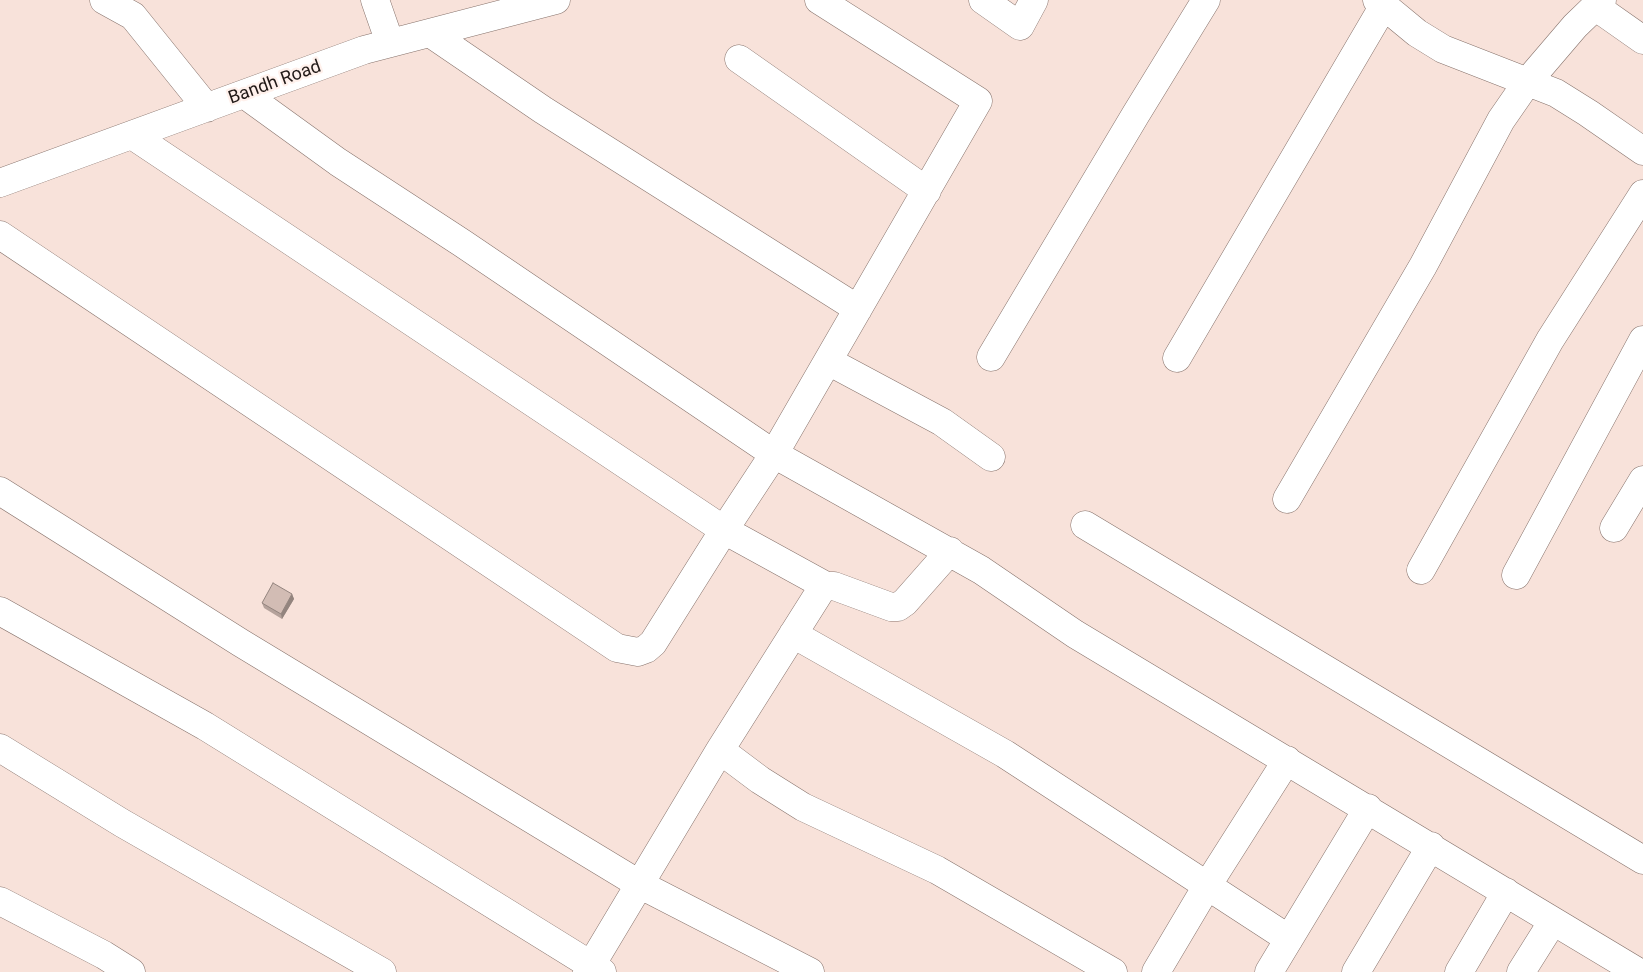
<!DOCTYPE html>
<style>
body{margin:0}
canvas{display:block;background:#f8e2da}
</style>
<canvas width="1643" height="972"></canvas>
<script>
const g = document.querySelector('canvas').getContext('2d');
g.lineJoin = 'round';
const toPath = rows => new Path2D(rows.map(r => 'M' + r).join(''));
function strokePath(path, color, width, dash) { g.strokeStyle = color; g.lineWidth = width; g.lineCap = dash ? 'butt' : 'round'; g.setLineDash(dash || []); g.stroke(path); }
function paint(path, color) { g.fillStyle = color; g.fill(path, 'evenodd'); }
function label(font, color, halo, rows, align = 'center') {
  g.font = font + ' Roboto,sans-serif'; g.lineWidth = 4.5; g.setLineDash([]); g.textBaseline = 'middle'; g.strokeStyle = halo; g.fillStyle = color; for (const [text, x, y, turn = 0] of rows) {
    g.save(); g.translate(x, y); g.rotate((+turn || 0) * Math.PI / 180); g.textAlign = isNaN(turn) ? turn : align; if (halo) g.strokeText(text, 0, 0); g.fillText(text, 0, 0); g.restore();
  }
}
const minor = toPath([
 [104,0,133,16,207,108],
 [375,0,390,43],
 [983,0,1020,26,1034,0],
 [1377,0,1417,33,1443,49,1556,93,1588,113,1643,151],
 [1596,7,1643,40],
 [430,33,543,110,858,309],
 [739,59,927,191],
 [244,94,338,162,462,243,774,454,981,570,1075,634,1638,972],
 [132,135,724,530,826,586],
 [0,183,364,50,556,0],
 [0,235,617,648,638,652,646,649,653,643,724,530,774,454,978,101,819,0],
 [991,357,1136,114,1206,0],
 [1177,358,1383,7],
 [828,361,942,422,991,457],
 [0,491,241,643,639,884,810,972],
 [1287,499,1423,266,1501,120,1528,81,1575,26,1602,0],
 [1085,525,1643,860],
 [1614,528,1643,480],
 [1421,570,1550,340,1643,194],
 [1516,575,1643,340],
 [0,611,205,726,602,972],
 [793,634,1005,754,1289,939],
 [0,748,122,823,382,972],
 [720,750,760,780,803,807,937,870,1113,972],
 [0,901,104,955,131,972],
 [587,972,720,750,821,590,826,586,834,586,891,607,898,607,905,602,950,551],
 [1156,972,1207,886,1287,760],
 [1269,972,1368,808],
 [1356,972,1431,846],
 [1459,972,1506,892],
 [1521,972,1553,921]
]);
const wall = toPath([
 [292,594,294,599,282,619,264,608,262,603]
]);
const shadedWall = toPath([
 [292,594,294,599,282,619,281,614]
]);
const building = toPath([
 [273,583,292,594,281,614,262,603,273,583]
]);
const streetNames = [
 ["Bandh Road",275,83,-20]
];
strokePath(minor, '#87736c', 29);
strokePath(minor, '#fff', 28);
paint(wall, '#b5a29b');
paint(shadedWall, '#93847e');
paint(building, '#d2bcb4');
strokePath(building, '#93847e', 1);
label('18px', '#211917', '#fff1ec', streetNames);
</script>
